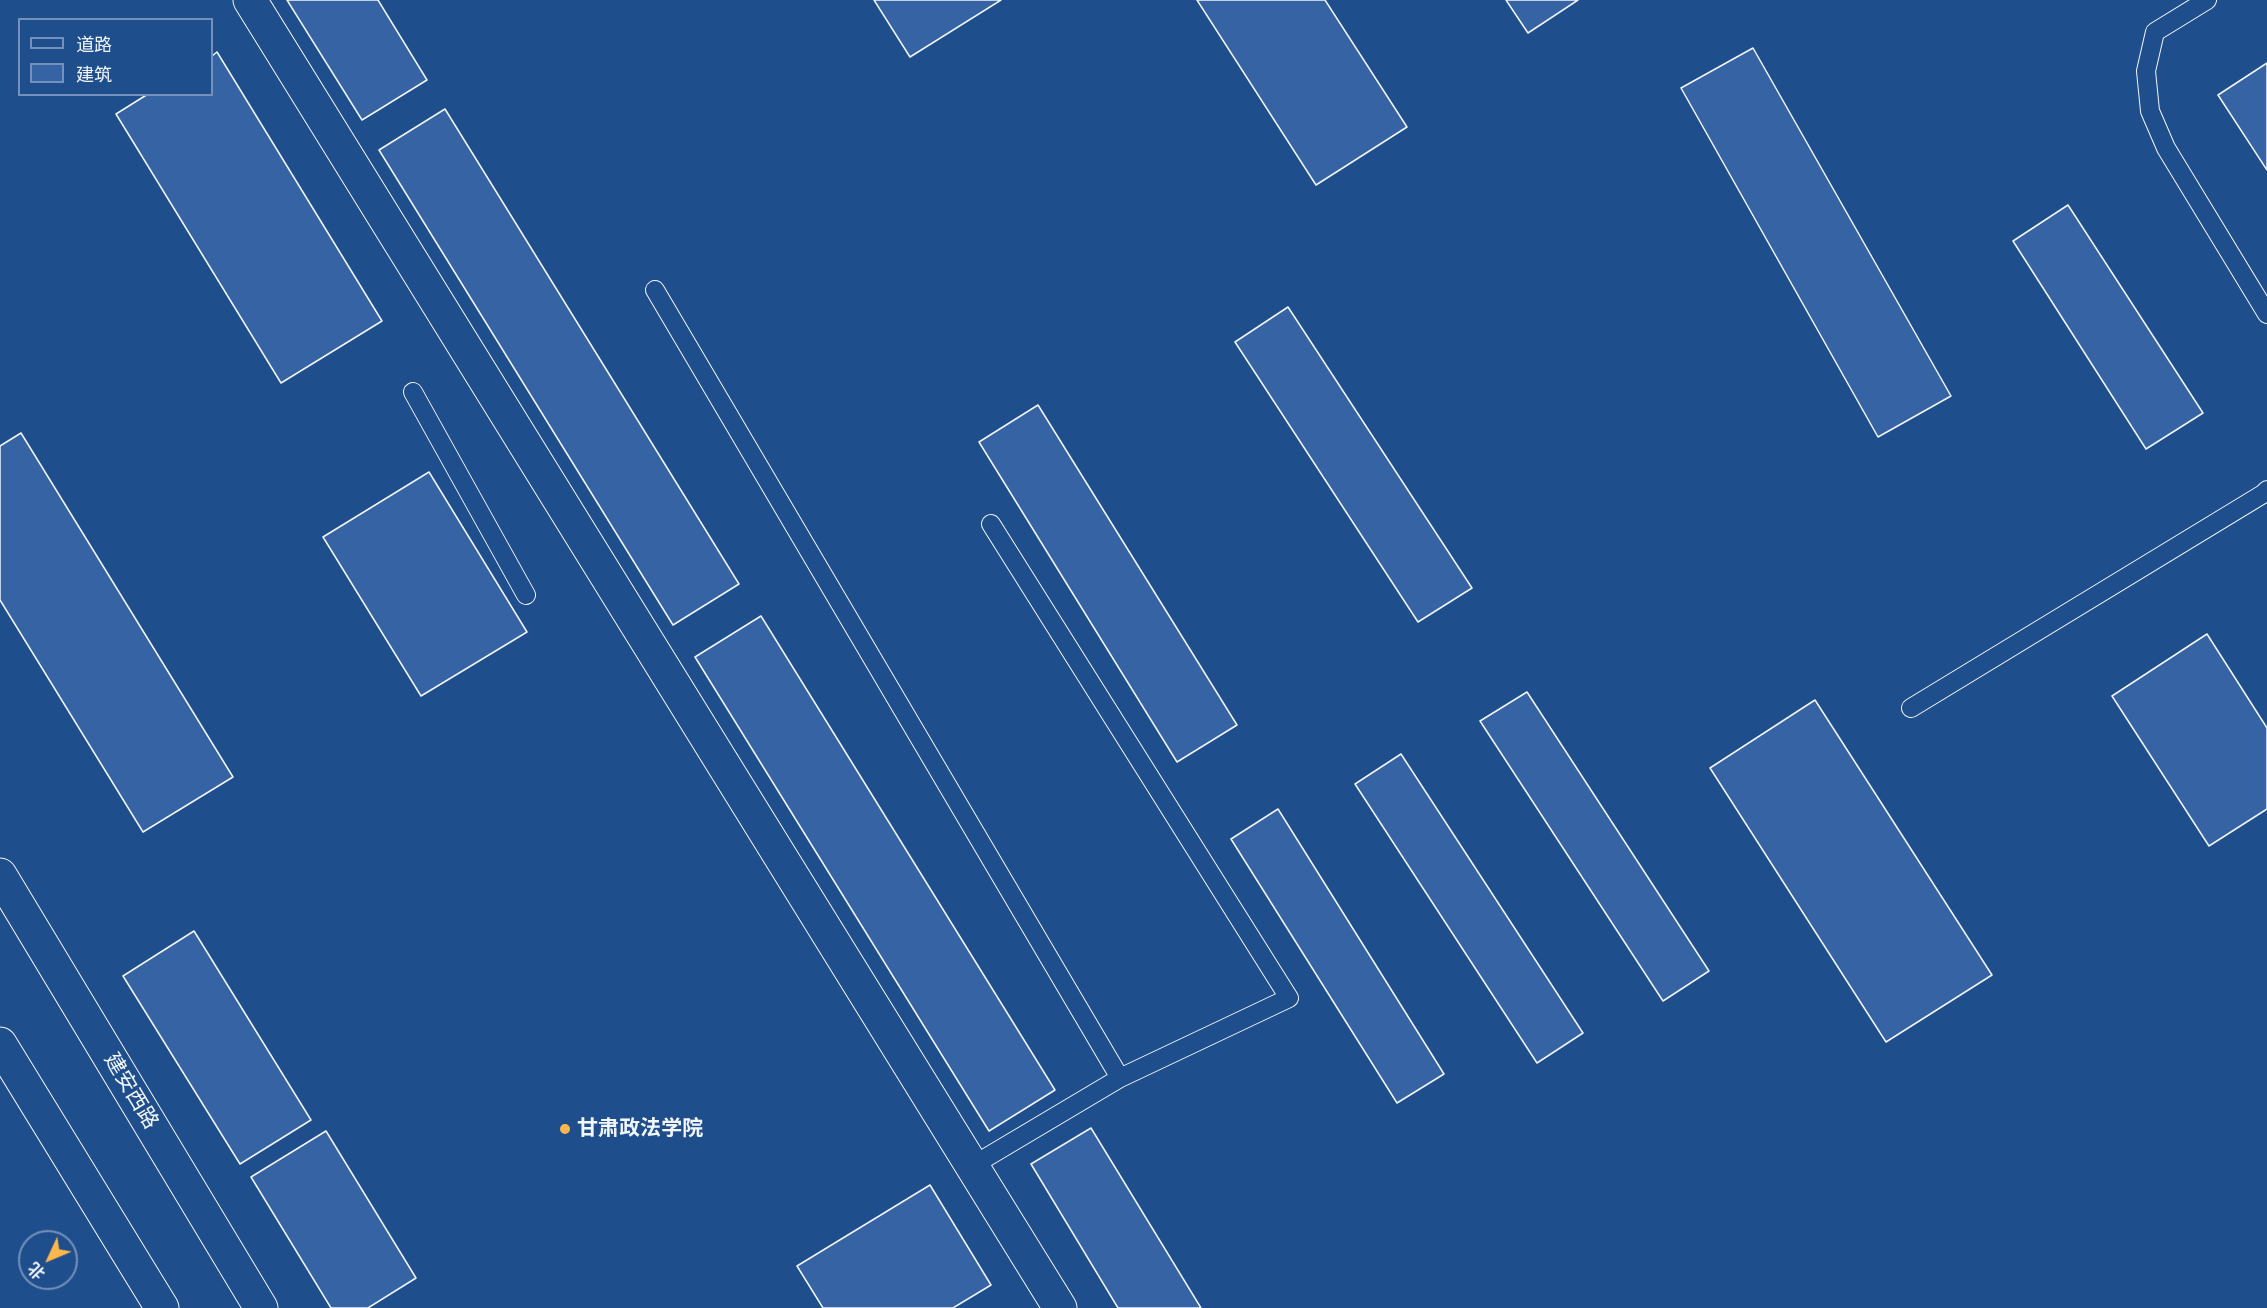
<!DOCTYPE html>
<meta charset="utf-8">
<style>
body{margin:0}
#map{position:relative;width:2267px;height:1308px;overflow:hidden;background:#1f4e8c;font-family:Mulish,"Noto Sans SC",sans-serif}
canvas{display:block}
.legend{position:absolute;left:18px;top:18px;width:195px;height:78px;box-sizing:border-box;background:#1f4e8c;border:2px solid #7391ba;margin:0;padding:8px 10px;list-style:none;font-size:18px;color:#f2f6ff}
.legend li{display:flex;align-items:center;gap:12px;height:30px}
.legend b{width:30px;border:2px solid #7391ba}
.north{position:absolute;left:18px;top:1230px;width:60px;height:60px;box-sizing:border-box;background:#1f4e8c;border:2px solid #7391ba;border-radius:50%;rotate:226deg;font-size:16px;font-weight:700;line-height:24px;text-align:center;color:#f2f6ff}
.north::after{content:'';display:block;margin:auto;width:21px;height:27px;background:#ffb74d;clip-path:polygon(50% 0,100% 100%,50% 72%,0 100%)}
</style>
<div id="map">
<canvas width="2267" height="1308"></canvas>
<ul class="legend">
<li><b style="height:8px;background:#1f4e8c"></b>道路</li>
<li><b style="height:16px;background:#3563a3"></b>建筑</li>
</ul>
<div class="north">北</div>
</div>
<script>
const g = document.querySelector('canvas').getContext('2d');
g.lineJoin = 'round';
function paint(path, color) { g.fillStyle = color; g.fill(path, 'evenodd'); }
const toPath = rows => new Path2D(rows.map(r => 'M' + r).join(''));
function strokePath(path, color, width, dash) { g.strokeStyle = color; g.lineWidth = width; g.lineCap = dash ? 'butt' : 'round'; g.setLineDash(dash || []); g.stroke(path); }
function label(font, color, halo, rows, align = 'center') {
  g.font = font + ' Mulish,"Noto Sans SC",sans-serif'; g.lineWidth = 4.5; g.setLineDash([]); g.textBaseline = 'middle'; g.strokeStyle = halo; g.fillStyle = color; for (const [text, x, y, turn = 0] of rows) {
    g.save(); g.translate(x, y); g.rotate((+turn || 0) * Math.PI / 180); g.textAlign = isNaN(turn) ? turn : align; if (halo) g.strokeText(text, 0, 0); g.fillText(text, 0, 0); g.restore();
  }
}
const building = toPath([
 [287,0,378,0,427,80,362,120,287,0],
 [874,0,1001,0,910,57,874,0],
 [1197,0,1325,0,1407,127,1316,185,1197,0],
 [1506,0,1578,0,1528,33,1506,0],
 [1753,48,1951,396,1878,437,1681,88,1753,48],
 [217,52,382,321,281,383,116,114,148,94,212,94,212,56,217,52],
 [2267,63,2267,170,2218,95,2267,63],
 [445,109,739,584,673,625,379,150,445,109],
 [2068,205,2203,413,2146,449,2013,241,2068,205],
 [1288,307,1472,588,1418,622,1235,342,1288,307],
 [1038,405,1237,725,1177,762,979,442,1038,405],
 [21,433,233,777,143,832,0,600,0,446,21,433],
 [429,472,527,632,421,696,323,537,429,472],
 [761,616,1055,1090,989,1131,695,657,761,616],
 [2207,634,2267,728,2267,809,2209,846,2112,696,2207,634],
 [1527,692,1709,971,1663,1001,1480,721,1527,692],
 [1815,700,1992,975,1886,1042,1710,768,1815,700],
 [1401,754,1583,1033,1537,1063,1355,784,1401,754],
 [1278,809,1444,1074,1397,1103,1231,839,1278,809],
 [194,931,311,1120,240,1164,123,976,194,931],
 [1091,1128,1201,1308,1118,1308,1031,1164,1091,1128],
 [326,1131,416,1278,368,1308,331,1308,251,1177,326,1131],
 [930,1185,991,1285,953,1308,823,1308,797,1266,930,1185]
]);
const lane = toPath([
 [2207,0,2155,32,2146,71,2150,111,2166,148,2267,314],
 [655,290,1120,1078,972,1166],
 [413,392,526,595],
 [991,524,1289,998,1120,1078],
 [1911,708,2263,494,2267,490]
]);
const street = toPath([
 [250,0,1060,1308]
]);
const primary = toPath([
 [0,875,261,1308],
 [0,1044,162,1308]
]);
const markers = [
 [565,1129,6,"#ffb74d"]
];
const streetNames = [
 ["建安西路",131,1091,59]
];
const poiNames = [
 ["甘肃政法学院",577,1129]
];
paint(building, '#3563a3');
strokePath(building, '#f2f6ff', 1.5);
strokePath(lane, '#f2f6ff', 20);
strokePath(street, '#f2f6ff', 35);
strokePath(primary, '#f2f6ff', 35);
strokePath(lane, '#1f4e8c', 18);
strokePath(street, '#1f4e8c', 33);
strokePath(primary, '#1f4e8c', 33);
for (const [x, y, r, color] of markers) { const dot = new Path2D(); dot.arc(x, y, r, 0, 2 * Math.PI); g.fillStyle = color; g.fill(dot); strokePath(dot, '#1f4e8c', 2); }
label('21px', '#f2f6ff', '#1f4e8c', streetNames);
label('bold 21px', '#f2f6ff', '#1f4e8c', poiNames, 'left');
</script>
